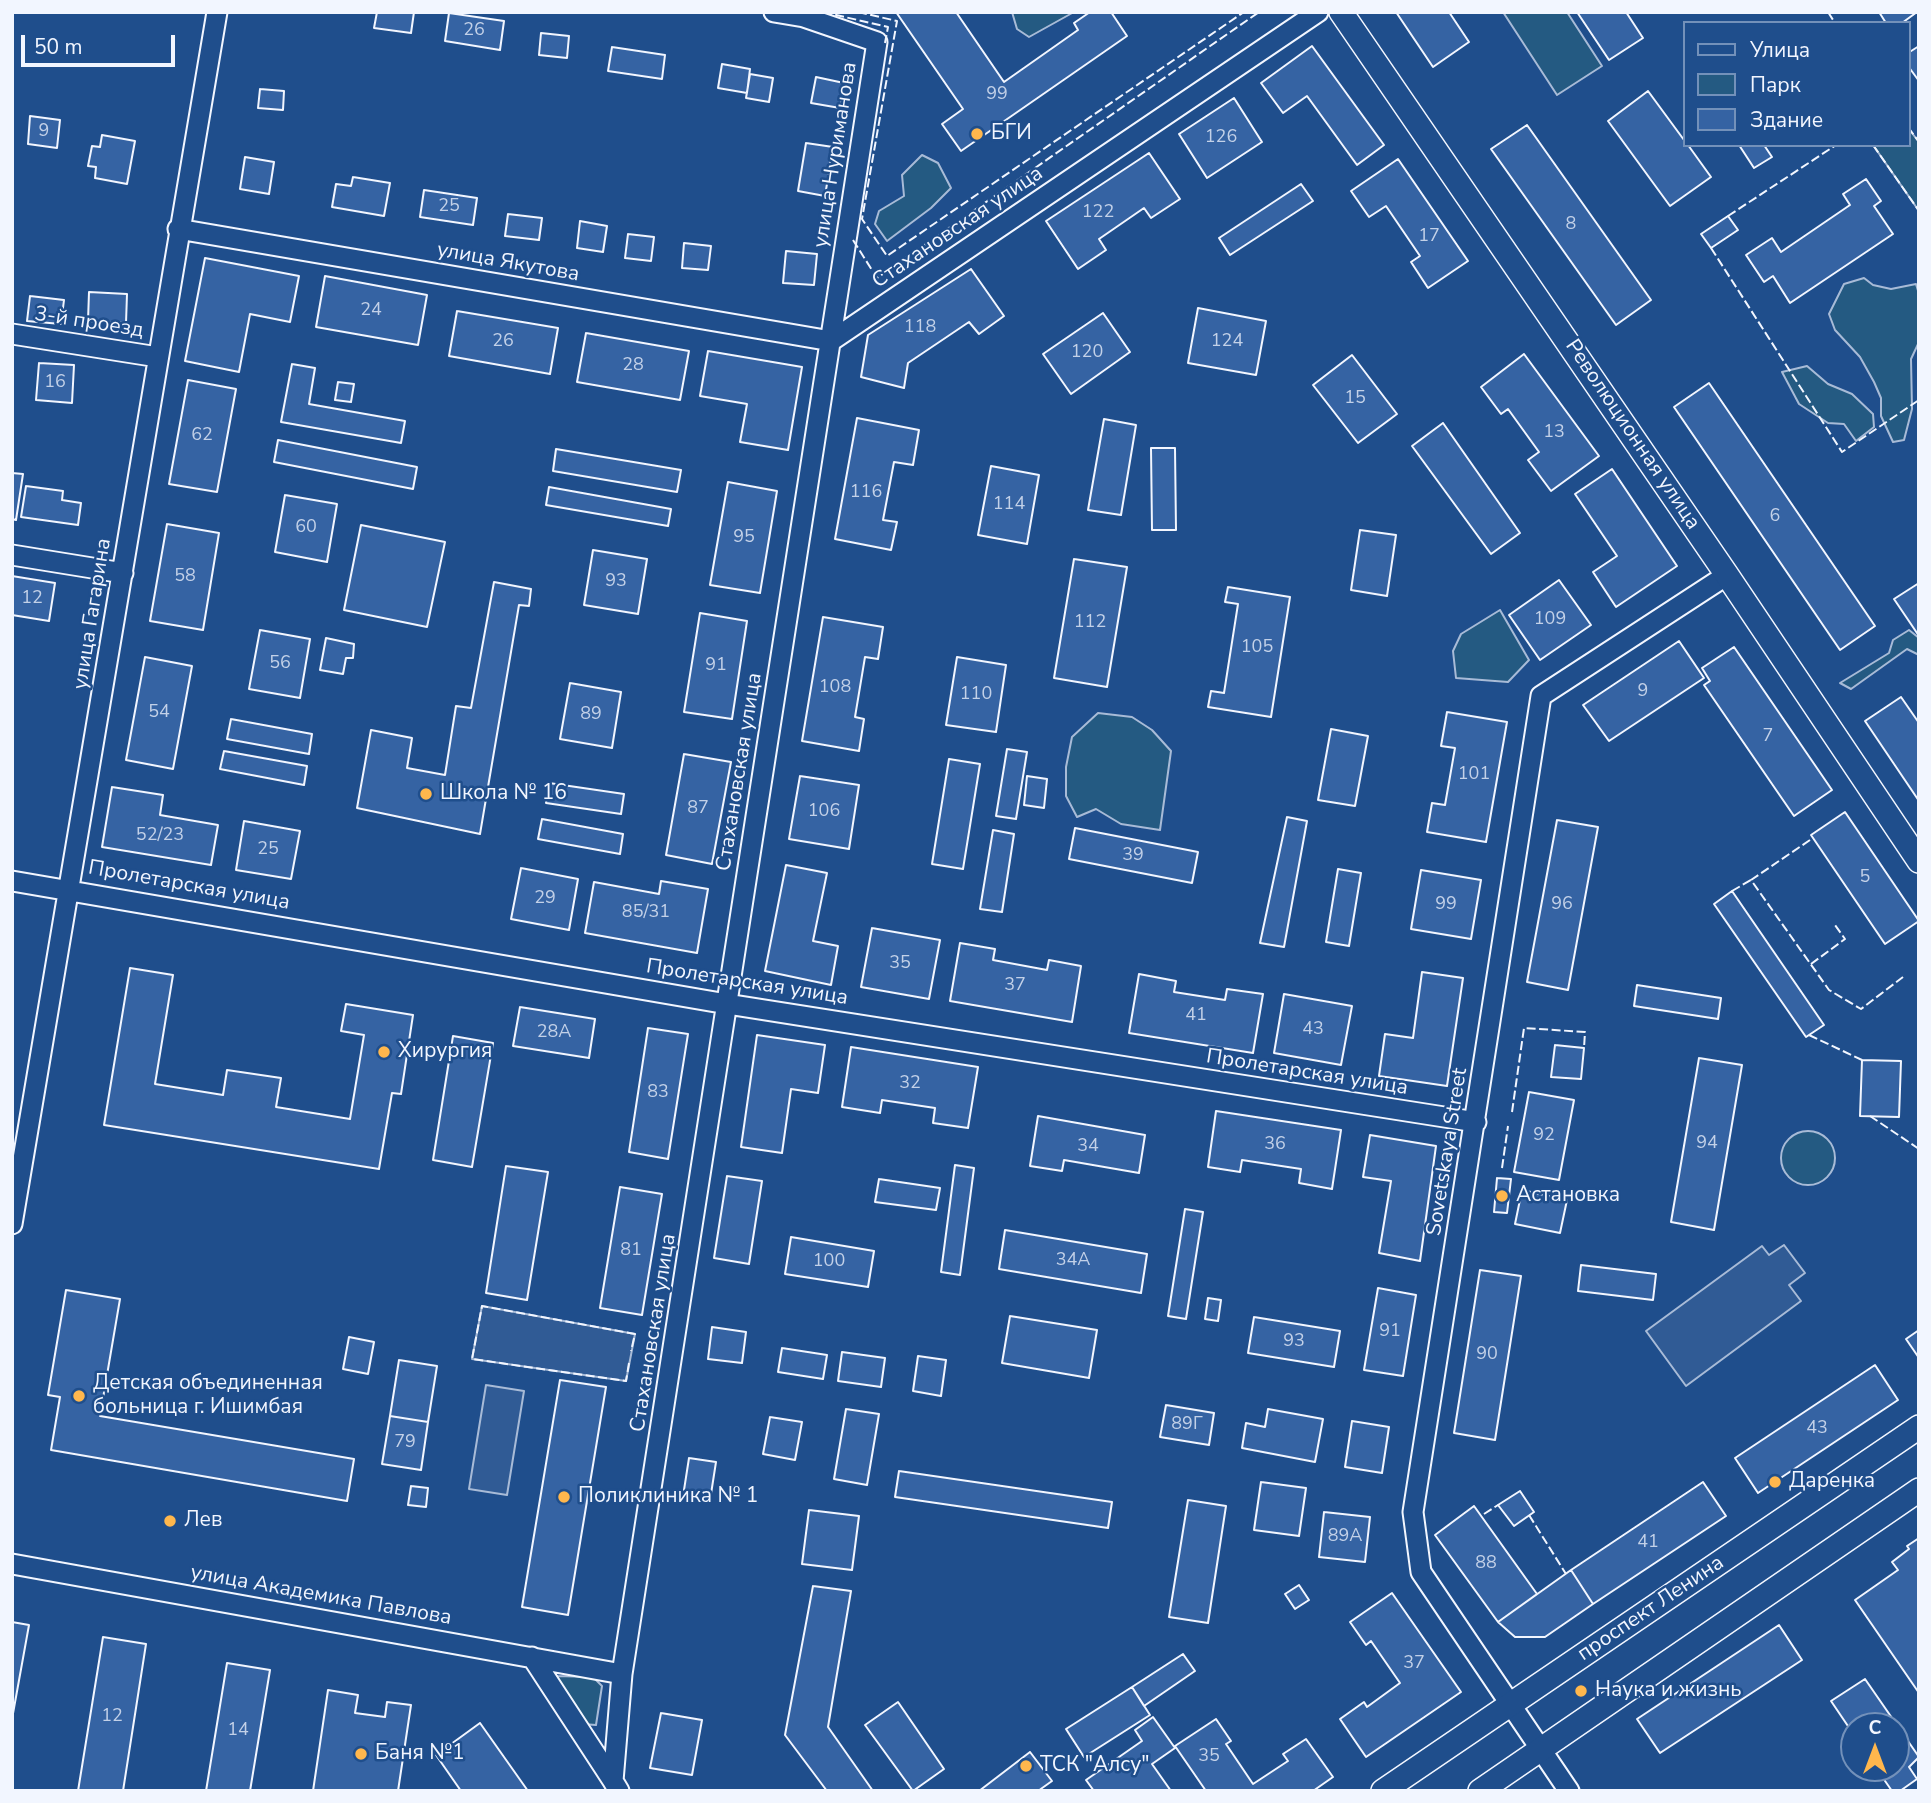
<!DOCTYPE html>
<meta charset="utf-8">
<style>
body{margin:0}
#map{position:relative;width:1931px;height:1803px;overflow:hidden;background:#1f4e8c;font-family:"Nunito Sans",sans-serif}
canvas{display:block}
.frame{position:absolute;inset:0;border:14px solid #f2f6ff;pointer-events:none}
.legend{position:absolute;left:1683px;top:21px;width:228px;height:126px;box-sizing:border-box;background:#1f4e8c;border:2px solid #7391ba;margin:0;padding:9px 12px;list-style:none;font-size:21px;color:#f2f6ff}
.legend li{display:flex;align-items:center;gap:14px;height:35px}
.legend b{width:35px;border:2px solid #7391ba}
.north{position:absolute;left:1840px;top:1712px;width:70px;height:70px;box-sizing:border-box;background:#1f4e8c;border:2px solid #7391ba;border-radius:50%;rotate:0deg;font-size:19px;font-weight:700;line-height:28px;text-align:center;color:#f2f6ff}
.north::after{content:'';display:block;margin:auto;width:24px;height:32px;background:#ffb74d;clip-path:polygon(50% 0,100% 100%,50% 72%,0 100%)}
.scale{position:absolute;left:21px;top:35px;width:154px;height:32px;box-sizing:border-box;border:4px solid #f2f6ff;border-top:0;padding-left:9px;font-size:21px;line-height:24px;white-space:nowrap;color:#f2f6ff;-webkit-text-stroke:5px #1f4e8c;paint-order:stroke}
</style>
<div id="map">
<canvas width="1931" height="1803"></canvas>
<div class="frame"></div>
<ul class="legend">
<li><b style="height:9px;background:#1f4e8c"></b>Улица</li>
<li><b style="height:19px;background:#245a82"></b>Парк</li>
<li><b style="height:19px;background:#3563a3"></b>Здание</li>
</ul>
<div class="north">С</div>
<div class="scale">50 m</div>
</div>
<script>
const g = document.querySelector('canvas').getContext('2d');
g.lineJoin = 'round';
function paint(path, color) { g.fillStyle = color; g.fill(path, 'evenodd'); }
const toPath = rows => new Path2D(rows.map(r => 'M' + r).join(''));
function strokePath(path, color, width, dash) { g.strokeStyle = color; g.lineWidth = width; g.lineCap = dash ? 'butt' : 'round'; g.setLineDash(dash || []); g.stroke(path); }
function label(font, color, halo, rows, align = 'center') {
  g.font = font + ' "Nunito Sans",sans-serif'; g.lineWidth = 5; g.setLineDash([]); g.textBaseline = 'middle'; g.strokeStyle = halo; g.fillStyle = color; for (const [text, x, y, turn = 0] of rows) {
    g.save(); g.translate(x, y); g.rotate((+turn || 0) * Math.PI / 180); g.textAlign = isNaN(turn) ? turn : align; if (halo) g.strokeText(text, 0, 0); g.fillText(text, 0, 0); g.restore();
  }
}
const green = toPath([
 [1012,12,1074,12,1029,37,1017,29,1012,12],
 [1503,12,1567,12,1602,66,1557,95,1503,12],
 [1908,128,1919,142,1919,211,1873,145,1908,145,1908,128],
 [922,155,938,163,951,188,931,208,887,241,875,224,879,211,904,196,902,175,922,155],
 [1864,278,1873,285,1891,289,1916,284,1919,294,1919,342,1911,359,1912,409,1904,440,1893,442,1881,416,1881,398,1874,382,1860,357,1835,330,1829,314,1844,284,1864,278],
 [1807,366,1828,384,1852,394,1873,414,1874,427,1856,441,1844,424,1828,423,1799,404,1782,372,1807,366],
 [1500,610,1529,660,1508,682,1456,678,1453,651,1461,634,1500,610],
 [1909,630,1919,638,1919,655,1907,649,1851,689,1840,683,1889,653,1893,640,1909,630],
 [1098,713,1132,717,1152,730,1171,751,1160,830,1121,824,1096,809,1077,817,1066,796,1066,767,1072,737,1098,713],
 '1781 1158a27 27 0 1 1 54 0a27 27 0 1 1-54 0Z',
 [557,1676,593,1677,602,1686,596,1725,582,1724,558,1685,557,1676]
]);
const parking = toPath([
 [1784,1245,1805,1273,1789,1285,1801,1301,1686,1386,1646,1331,1762,1246,1769,1255,1784,1245],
 [482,1306,635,1334,626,1381,472,1359,482,1306],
 [486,1385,524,1391,507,1495,469,1489,486,1385]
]);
const building = toPath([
 [377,12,414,12,411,33,374,28,377,12],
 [896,12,956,12,1004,82,1078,30,1074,23,1090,12,1111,12,1127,36,961,151,942,124,963,109,896,12],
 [1396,12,1449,12,1469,42,1433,67,1396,12],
 [1577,12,1626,12,1643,38,1609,60,1577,12],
 [1879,12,1917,12,1902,23,1886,23,1879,12],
 [449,13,504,21,500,50,445,41,449,13],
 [541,33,569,36,567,58,539,55,541,33],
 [1312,46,1384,145,1357,165,1307,96,1283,113,1261,83,1312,46],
 [1919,46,1919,81,1908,66,1908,53,1919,46],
 [612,47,665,55,662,79,608,71,612,47],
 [722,64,750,69,747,93,718,88,722,64],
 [750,74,773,78,769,102,746,98,750,74],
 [816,77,844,83,840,108,811,103,816,77],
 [260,89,284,91,283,110,258,108,260,89],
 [1648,91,1684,140,1684,145,1688,145,1711,177,1670,206,1608,121,1648,91],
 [1234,98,1262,142,1207,178,1179,134,1234,98],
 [30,116,60,120,57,148,28,144,30,116],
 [1527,125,1651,300,1616,325,1491,149,1527,125],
 [102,135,135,141,127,184,95,178,96,167,88,166,92,146,100,147,102,135],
 [806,143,833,147,825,196,798,191,806,143],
 [1739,145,1764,145,1772,157,1754,168,1739,145],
 [1149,153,1180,199,1151,218,1144,208,1099,239,1106,250,1078,269,1046,221,1149,153],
 [245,157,274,162,269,194,240,189,245,157],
 [1398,159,1468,261,1428,288,1411,262,1420,256,1386,206,1369,217,1351,191,1398,159],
 [353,177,390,183,384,216,332,207,336,184,351,186,353,177],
 [1866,179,1881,201,1874,206,1893,234,1790,303,1773,276,1764,282,1746,255,1772,238,1781,252,1850,205,1843,194,1866,179],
 [1301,184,1313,201,1230,255,1219,238,1301,184],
 [424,190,477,198,473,225,420,217,424,190],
 [508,214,542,218,539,240,505,236,508,214],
 [1728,216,1738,230,1711,248,1701,234,1728,216],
 [580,221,607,226,603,252,577,248,580,221],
 [628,234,654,237,651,261,625,258,628,234],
 [684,243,711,246,708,270,682,268,684,243],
 [786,251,817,254,814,285,783,283,786,251],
 [205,258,299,276,290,322,250,314,239,372,185,361,205,258],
 [971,269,1004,316,979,334,969,322,908,363,904,388,861,377,868,335,971,269],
 [325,276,427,295,418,345,316,327,325,276],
 [89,292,127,294,126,323,88,321,89,292],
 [30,296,64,300,61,324,27,321,30,296],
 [1198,308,1266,321,1256,375,1188,363,1198,308],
 [457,311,558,328,550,374,449,356,457,311],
 [1103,313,1130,352,1071,394,1043,354,1103,313],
 [586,333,689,351,680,400,577,382,586,333],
 [708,351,802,367,788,450,740,442,747,404,700,396,708,351],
 [1524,354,1599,456,1551,491,1528,460,1539,452,1508,409,1501,414,1481,387,1524,354],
 [1352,355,1397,414,1358,443,1313,385,1352,355],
 [39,363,74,365,72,403,36,400,39,363],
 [292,364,315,368,309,404,405,421,401,443,281,422,292,364],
 [188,380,236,389,217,492,169,484,188,380],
 [338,382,354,384,351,402,335,400,338,382],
 [1709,383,1875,626,1840,650,1674,407,1709,383],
 [857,418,919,430,913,465,894,462,883,520,897,522,891,550,835,539,857,418],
 [1104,419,1136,425,1121,515,1088,510,1104,419],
 [1443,423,1520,533,1491,554,1412,446,1443,423],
 [278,440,417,467,413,489,274,462,278,440],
 [1151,448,1175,448,1176,530,1152,530,1151,448],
 [556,449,681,470,677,492,553,471,556,449],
 [991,466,1039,475,1027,544,978,535,991,466],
 [1612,469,1677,566,1616,607,1593,572,1617,556,1575,494,1612,469],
 [12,473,23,474,16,520,12,519,12,473],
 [728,482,777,491,760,593,710,585,728,482],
 [26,486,63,491,62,500,81,503,78,525,21,517,26,486],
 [549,487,671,509,668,526,546,505,549,487],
 [285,495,337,504,327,562,275,552,285,495],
 [167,524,219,533,203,630,150,621,167,524],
 [361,525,445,542,427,627,344,610,361,525],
 [1360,530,1396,535,1387,596,1351,590,1360,530],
 [593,550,647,559,638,614,584,605,593,550],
 [1074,559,1127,567,1107,687,1054,678,1074,559],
 [12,576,55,583,49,621,12,615,12,576],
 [1559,580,1591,625,1540,660,1509,615,1559,580],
 [494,582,531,589,529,606,519,605,480,834,357,808,371,730,412,738,407,768,445,775,456,706,471,708,494,582],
 [1919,583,1919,636,1894,599,1919,583],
 [1228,587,1290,597,1271,717,1208,707,1211,691,1224,693,1238,604,1225,602,1228,587],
 [700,613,747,621,732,719,684,712,700,613],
 [823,617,883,627,878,659,865,657,855,717,864,719,859,751,802,741,823,617],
 [260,630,310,639,300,698,249,689,260,630],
 [326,638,354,644,353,658,346,658,343,674,320,670,326,638],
 [1679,641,1704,678,1609,741,1583,705,1679,641],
 [1734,647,1832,790,1794,816,1704,685,1710,681,1702,668,1734,647],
 [145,657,192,666,173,769,126,760,145,657],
 [957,657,1006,665,996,732,946,725,957,657],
 [570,683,621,692,612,748,560,739,570,683],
 [1901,697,1919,723,1919,801,1865,721,1901,697],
 [1447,712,1507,722,1486,842,1427,832,1432,803,1445,805,1455,748,1441,746,1447,712],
 [231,719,312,734,309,754,227,739,231,719],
 [1331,729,1368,736,1355,806,1318,800,1331,729],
 [1007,749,1027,752,1016,819,996,816,1007,749],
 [224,751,307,766,304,785,220,769,224,751],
 [684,754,731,762,712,864,666,855,684,754],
 [949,759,980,764,963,869,932,864,949,759],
 [800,776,859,785,849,849,789,839,800,776],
 [1027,776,1047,779,1044,808,1024,805,1027,776],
 [549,783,624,794,621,814,546,803,549,783],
 [112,787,163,795,160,815,218,825,211,865,102,847,112,787],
 [1845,812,1919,921,1885,944,1811,835,1845,812],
 [1287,817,1307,821,1284,947,1260,943,1287,817],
 [542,819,623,834,620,854,538,839,542,819],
 [1557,820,1598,827,1568,990,1527,982,1557,820],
 [244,821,300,831,291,879,236,870,244,821],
 [1075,828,1198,852,1192,883,1069,859,1075,828],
 [993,830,1014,834,1002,912,980,909,993,830],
 [786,865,827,873,813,941,838,946,831,985,765,971,786,865],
 [521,868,578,879,569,930,511,919,521,868],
 [1338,869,1361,873,1349,946,1326,942,1338,869],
 [1421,870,1481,880,1471,939,1411,929,1421,870],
 [661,881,708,889,697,953,585,933,594,882,659,894,661,881],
 [1732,891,1824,1025,1806,1037,1714,904,1732,891],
 [872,928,940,940,929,999,861,987,872,928],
 [960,943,995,949,993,960,1047,970,1049,960,1081,966,1072,1022,950,1001,960,943],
 [130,968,173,975,155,1084,223,1095,227,1070,281,1078,276,1107,350,1119,364,1035,341,1031,346,1004,413,1015,401,1094,392,1093,379,1169,104,1125,130,968],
 [1422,972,1463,978,1447,1086,1379,1076,1385,1034,1413,1038,1422,972],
 [1139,974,1176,981,1174,992,1225,1000,1227,989,1263,994,1253,1053,1129,1033,1139,974],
 [1637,985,1721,998,1718,1019,1634,1006,1637,985],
 [1284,994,1352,1006,1341,1065,1274,1053,1284,994],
 [520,1007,595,1019,589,1058,513,1046,520,1007],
 [648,1028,688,1034,668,1159,629,1152,648,1028],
 [757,1035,825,1045,818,1093,791,1089,782,1153,741,1147,757,1035],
 [453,1036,493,1043,472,1167,433,1160,453,1036],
 [1555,1045,1584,1048,1581,1079,1551,1077,1555,1045],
 [851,1047,978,1067,968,1128,933,1123,935,1108,882,1100,880,1113,842,1107,851,1047],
 [1699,1058,1742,1065,1714,1230,1671,1222,1699,1058],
 [1862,1060,1901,1061,1899,1117,1860,1116,1862,1060],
 [1529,1092,1574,1100,1559,1180,1514,1172,1529,1092],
 [1216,1111,1341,1130,1332,1189,1299,1183,1301,1169,1242,1160,1240,1172,1208,1167,1216,1111],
 [1038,1116,1145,1135,1139,1173,1064,1160,1062,1171,1030,1166,1038,1116],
 [1370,1135,1436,1146,1420,1261,1379,1253,1391,1181,1363,1177,1370,1135],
 [955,1165,974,1168,960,1275,941,1272,955,1165],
 [506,1166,548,1172,527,1300,486,1293,506,1166],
 [727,1176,762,1181,749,1264,714,1258,727,1176],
 [1497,1178,1511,1179,1507,1213,1494,1212,1497,1178],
 [879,1179,940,1188,936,1210,875,1202,879,1179],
 [620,1187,662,1194,642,1315,600,1308,620,1187],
 [1522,1190,1567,1200,1560,1233,1515,1224,1522,1190],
 [1185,1209,1203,1212,1186,1319,1168,1316,1185,1209],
 [1005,1230,1147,1254,1141,1293,999,1269,1005,1230],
 [791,1237,874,1251,868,1287,785,1274,791,1237],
 [1581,1265,1656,1274,1653,1300,1578,1291,1581,1265],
 [1480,1270,1521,1276,1495,1440,1454,1433,1480,1270],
 [1378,1288,1416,1295,1403,1376,1364,1370,1378,1288],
 [66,1290,120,1299,100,1416,354,1459,347,1501,51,1450,60,1397,48,1395,66,1290],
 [1208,1298,1221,1300,1218,1321,1205,1319,1208,1298],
 [1010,1316,1097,1330,1089,1378,1002,1363,1010,1316],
 [1254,1317,1340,1331,1334,1367,1248,1353,1254,1317],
 [712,1327,746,1332,742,1363,708,1359,712,1327],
 [1919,1330,1919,1358,1906,1339,1919,1330],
 [349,1337,374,1342,368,1374,343,1369,349,1337],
 [782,1348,827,1355,823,1379,778,1372,782,1348],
 [842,1352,885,1358,881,1387,838,1381,842,1352],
 [918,1356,946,1360,941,1396,913,1391,918,1356],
 [399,1360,437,1366,428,1422,390,1416,399,1360],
 [1875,1365,1898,1400,1758,1493,1735,1458,1875,1365],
 [560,1380,606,1387,568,1615,522,1607,560,1380],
 [1166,1405,1214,1413,1209,1445,1160,1437,1166,1405],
 [846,1409,879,1414,867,1485,834,1479,846,1409],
 [1268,1409,1323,1419,1315,1462,1242,1448,1246,1423,1265,1427,1268,1409],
 [390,1416,428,1422,421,1470,382,1464,390,1416],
 [770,1417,802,1422,795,1460,763,1454,770,1417],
 [1352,1421,1389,1427,1382,1473,1345,1467,1352,1421],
 [689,1458,716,1462,711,1494,684,1490,689,1458],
 [899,1471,1112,1502,1108,1528,895,1497,899,1471],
 [1261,1482,1306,1488,1299,1536,1254,1530,1261,1482],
 [1703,1482,1726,1516,1593,1604,1571,1570,1703,1482],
 [411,1486,428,1488,426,1507,408,1505,411,1486],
 [1520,1491,1534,1512,1514,1526,1498,1505,1520,1491],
 [1188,1500,1226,1506,1208,1623,1169,1617,1188,1500],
 [1474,1506,1537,1594,1498,1622,1435,1535,1474,1506],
 [809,1510,859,1516,852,1570,802,1564,809,1510],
 [1324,1512,1370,1517,1365,1562,1319,1557,1324,1512],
 [1919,1538,1919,1693,1855,1600,1898,1570,1892,1562,1909,1549,1907,1546,1919,1538],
 [1571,1570,1593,1604,1545,1637,1515,1637,1498,1622,1571,1570],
 [1299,1585,1309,1600,1295,1609,1285,1594,1299,1585],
 [813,1586,851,1591,828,1727,873,1791,827,1791,785,1735,813,1586],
 [1392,1593,1461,1692,1366,1757,1340,1719,1364,1702,1367,1707,1400,1683,1371,1641,1366,1645,1350,1622,1392,1593],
 [12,1622,29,1625,12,1719,12,1622],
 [1779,1625,1802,1660,1660,1753,1637,1719,1779,1625],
 [103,1637,146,1644,123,1791,78,1791,103,1637],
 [1183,1654,1195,1671,1144,1706,1132,1687,1183,1654],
 [227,1663,270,1670,250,1791,206,1791,227,1663],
 [1865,1679,1919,1757,1909,1767,1917,1779,1900,1791,1892,1791,1876,1768,1896,1768,1896,1726,1854,1726,1854,1735,1831,1701,1865,1679],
 [1132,1687,1150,1715,1084,1757,1066,1729,1132,1687],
 [328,1690,358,1695,355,1713,385,1717,387,1702,411,1705,398,1791,313,1791,328,1690],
 [898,1702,944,1769,913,1791,865,1725,898,1702],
 [661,1713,702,1720,692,1775,650,1768,661,1713],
 [1153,1717,1175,1748,1152,1764,1171,1791,1094,1791,1086,1780,1142,1741,1135,1730,1153,1717],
 [1216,1719,1231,1741,1226,1744,1253,1784,1288,1761,1283,1754,1306,1739,1333,1777,1313,1791,1206,1791,1175,1746,1216,1719],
 [480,1723,528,1791,461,1791,436,1755,480,1723],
 [1030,1752,1052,1781,1038,1791,979,1791,1030,1752]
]);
const minor = toPath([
 [178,229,831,341],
 [12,334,158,357],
 [831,341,1318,12],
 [12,555,123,573],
 [12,881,727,1004,1476,1122],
 [12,1224,217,12],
 [12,1564,622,1674],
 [532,1657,613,1781],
 [619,1791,613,1781,622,1674,877,42,804,17,774,12],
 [1569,1791,1421,1572,1413,1512,1541,696,1727,575]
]);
const tertiary = toPath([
 [1341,12,1727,575,1919,861],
 [1383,1791,1919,1427],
 [1480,1791,1919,1490]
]);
const fence = toPath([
 [823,12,888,27,885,43],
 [858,12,897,21,862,219,887,256,1244,12],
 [1828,12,1835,23],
 [1908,127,1919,142],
 [1873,145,1919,211],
 [1728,216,1836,145],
 [853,240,877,278,1259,12],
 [1711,248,1842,452,1919,400],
 [1810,840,1751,880,1829,990,1861,1009,1903,977],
 [1732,891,1751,880],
 [1811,964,1845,939,1835,925],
 [1809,1035,1862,1060],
 [1512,1112,1524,1028,1585,1032,1584,1048],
 [1870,1116,1919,1149],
 [1502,1168,1508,1126],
 [629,1363,626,1381,472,1359,482,1306,635,1334,631,1351],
 [1484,1514,1498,1505],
 [1529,1515,1566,1574]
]);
const markers = [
 [977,134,7,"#ffb74d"],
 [426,794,7,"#ffb74d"],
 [384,1052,7,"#ffb74d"],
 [1502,1196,7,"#ffb74d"],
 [79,1396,7,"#ffb74d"],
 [1775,1482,7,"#ffb74d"],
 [564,1497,7,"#ffb74d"],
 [170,1521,7,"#ffb74d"],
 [1581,1691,7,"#ffb74d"],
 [361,1754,7,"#ffb74d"],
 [1026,1766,7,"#ffb74d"]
];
const numberNames = [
 ["26",474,31],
 ["99",997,95],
 ["9",44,132],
 ["126",1221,138],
 ["25",449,207],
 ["122",1098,213],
 ["8",1571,225],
 ["17",1429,237],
 ["24",371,311],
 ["118",920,328],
 ["26",503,342],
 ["124",1227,342],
 ["120",1087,353],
 ["28",633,366],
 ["16",55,383],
 ["15",1355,399],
 ["13",1554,433],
 ["62",202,436],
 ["116",866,493],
 ["114",1009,505],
 ["6",1775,517],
 ["60",306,528],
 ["95",744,538],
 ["58",185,577],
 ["93",616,582],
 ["12",32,599],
 ["109",1550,620],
 ["112",1090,623],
 ["105",1257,648],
 ["56",280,664],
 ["91",716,666],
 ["108",835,688],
 ["9",1643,692],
 ["110",976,695],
 ["54",159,713],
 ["89",591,715],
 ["7",1768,737],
 ["101",1474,775],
 ["87",698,809],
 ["106",824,812],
 ["52/23",160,836],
 ["25",268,850],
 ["39",1133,856],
 ["5",1865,878],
 ["29",545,899],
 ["99",1446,905],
 ["96",1562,905],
 ["85/31",646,913],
 ["35",900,964],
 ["37",1015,986],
 ["41",1196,1016],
 ["43",1313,1030],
 ["28А",554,1033],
 ["32",910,1084],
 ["83",658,1093],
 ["92",1544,1136],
 ["94",1707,1144],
 ["36",1275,1145],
 ["34",1088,1147],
 ["81",631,1251],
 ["34А",1073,1261],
 ["100",829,1262],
 ["91",1390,1332],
 ["93",1294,1342],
 ["90",1487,1355],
 ["89Г",1187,1425],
 ["43",1817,1429],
 ["79",405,1443],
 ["89А",1345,1537],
 ["41",1648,1543],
 ["88",1486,1564],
 ["37",1414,1664],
 ["12",112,1717],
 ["14",238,1731],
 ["35",1209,1757]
];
const poiNames = [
 ["БГИ",991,134],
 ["Школа № 16",440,794],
 ["Хирургия",398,1052],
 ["Астановка",1516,1196],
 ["Детская объединенная",93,1384],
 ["больница г. Ишимбая",93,1408],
 ["Даренка",1789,1482],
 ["Поликлиника № 1",578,1497],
 ["Лев",184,1521],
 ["Наука и жизнь",1595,1691],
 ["Баня №1",375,1754],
 ["ТСК \"Алсу\"",1040,1766]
];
const streetNames = [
 ["улица Нуриманова",836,155,-81],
 ["Стахановская улица",958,228,-34],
 ["улица Якутова",508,263,10],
 ["3-й проезд",89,323,9],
 ["Революционная улица",1632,435,56],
 ["улица Гагарина",93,614,-81],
 ["Стахановская улица",740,772,-81],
 ["Пролетарская улица",189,886,10],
 ["Пролетарская улица",747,983,9],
 ["Пролетарская улица",1307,1073,9],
 ["Sovetskaya Street",1448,1152,-81],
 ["Стахановская улица",654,1333,-81],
 ["улица Академика Павлова",321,1596,10],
 ["проспект Ленина",1651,1609,-34]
];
paint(green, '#245a82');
strokePath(green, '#a8bbd7', 2);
paint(parking, '#305b95');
strokePath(parking, '#a8bbd7', 2);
paint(building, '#3563a3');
strokePath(building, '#f2f6ff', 2);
strokePath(minor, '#f2f6ff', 23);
strokePath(tertiary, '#f2f6ff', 26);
strokePath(minor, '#1f4e8c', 19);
strokePath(tertiary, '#1f4e8c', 23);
strokePath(fence, '#f2f6ff', 2, [9, 3.5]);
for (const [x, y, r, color] of markers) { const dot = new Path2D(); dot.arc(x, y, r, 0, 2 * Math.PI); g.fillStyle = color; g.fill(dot); strokePath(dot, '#1f4e8c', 2.5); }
label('18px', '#c3d1e8', null, numberNames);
label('21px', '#f2f6ff', '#1f4e8c', poiNames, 'left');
label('21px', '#f2f6ff', '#1f4e8c', streetNames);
</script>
